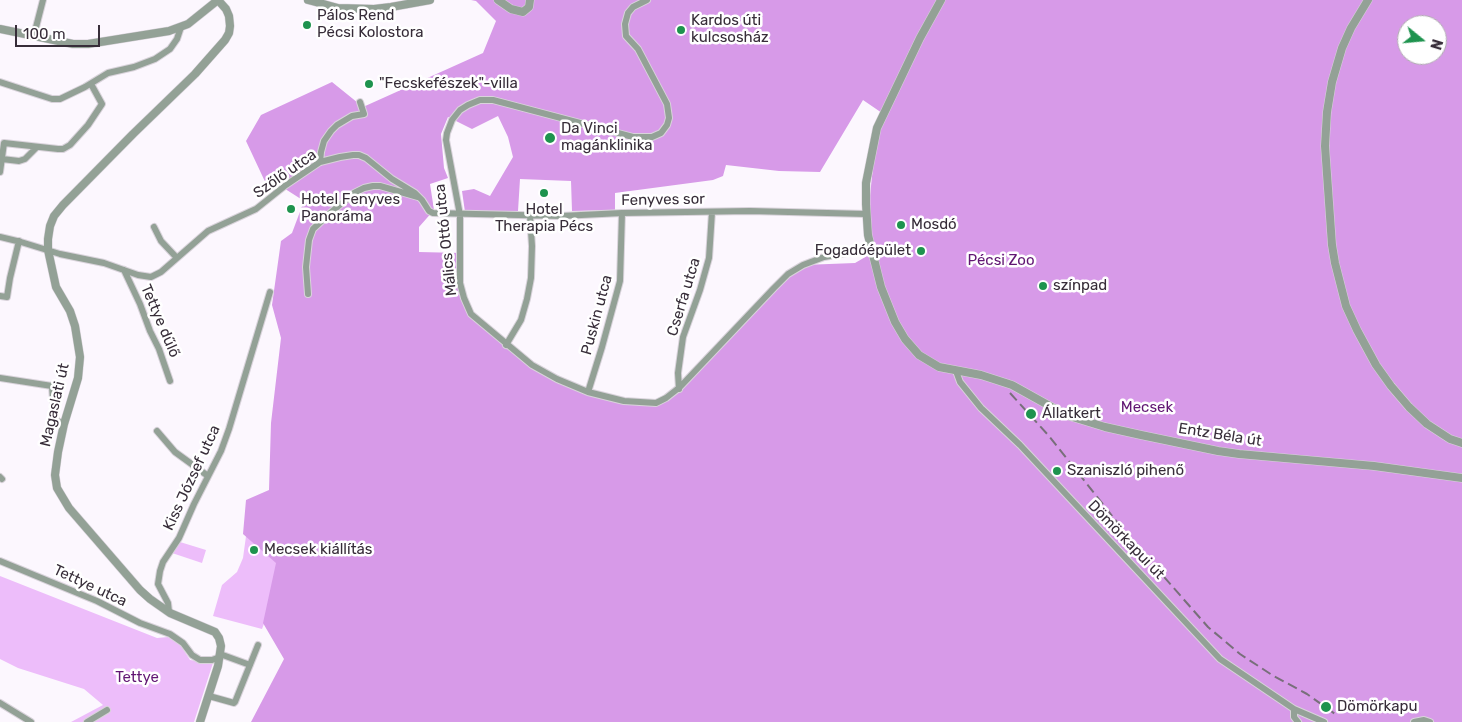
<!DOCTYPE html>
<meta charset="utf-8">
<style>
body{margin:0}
#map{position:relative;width:1462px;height:722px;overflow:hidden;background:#fcf7fe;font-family:Rubik,sans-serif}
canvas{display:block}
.north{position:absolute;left:1397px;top:15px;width:50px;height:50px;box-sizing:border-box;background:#fff;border:1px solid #afabb0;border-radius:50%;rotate:107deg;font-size:14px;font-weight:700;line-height:20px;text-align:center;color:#372d39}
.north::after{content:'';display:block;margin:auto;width:18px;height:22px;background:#1e934e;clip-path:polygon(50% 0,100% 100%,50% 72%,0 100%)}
.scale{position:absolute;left:15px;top:25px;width:85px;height:22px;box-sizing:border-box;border:2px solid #372d39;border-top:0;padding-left:6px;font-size:15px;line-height:18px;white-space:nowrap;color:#372d39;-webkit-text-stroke:4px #fff;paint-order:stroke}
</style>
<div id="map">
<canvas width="1462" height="722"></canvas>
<div class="north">N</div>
<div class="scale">100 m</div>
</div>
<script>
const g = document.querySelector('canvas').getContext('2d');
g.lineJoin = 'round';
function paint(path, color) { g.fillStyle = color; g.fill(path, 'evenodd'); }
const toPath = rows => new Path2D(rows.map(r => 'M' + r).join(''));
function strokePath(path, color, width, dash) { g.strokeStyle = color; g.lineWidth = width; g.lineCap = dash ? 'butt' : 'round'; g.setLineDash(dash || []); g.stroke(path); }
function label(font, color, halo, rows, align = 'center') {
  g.font = font + ' Rubik,sans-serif'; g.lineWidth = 5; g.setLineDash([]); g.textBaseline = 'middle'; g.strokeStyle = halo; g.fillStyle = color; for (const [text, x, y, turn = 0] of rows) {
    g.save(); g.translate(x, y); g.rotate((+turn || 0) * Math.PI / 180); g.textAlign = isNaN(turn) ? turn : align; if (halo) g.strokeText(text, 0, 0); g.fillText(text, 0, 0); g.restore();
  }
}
const green = toPath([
 [307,485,279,584,262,629,213,616,222,585,237,572,243,558,251,500],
 [180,542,206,550,202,563,172,553],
 [0,576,157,638,168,637,180,644,190,660,213,663,194,722,71,722,103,705,84,689,18,668,0,659]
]);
const forest = toPath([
 [471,0,1462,0,1462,722,251,722,284,659,263,623,276,563,243,534,246,500,269,490,271,423,281,338,272,305,281,241,292,233,304,201,279,185,268,188,246,141,261,115,332,82,363,107,483,53,496,21,476,1],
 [1407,25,1437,25,1437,55,1407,55],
 [863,100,882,113,877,128,868,215,874,252,855,263,803,265,774,288,680,387,656,402,624,402,551,375,506,345,471,314,460,283,461,253,419,252,419,227,434,210,430,184,448,178,444,168,441,134,448,117,472,129,498,116,508,137,513,157,490,196,474,189,462,191,465,212,518,211,520,179,571,181,572,211,615,210,615,193,713,180,723,176,726,165,779,171,820,172]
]);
const minor = toPath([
 [647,0,633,7,628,13,625,24,626,36,638,49,667,104,669,118,667,125,661,133,652,137,633,137,493,100,480,100,468,105,460,110,452,120,447,133,446,140,460,215,460,283,464,298,471,314,532,365,557,379,588,392,624,401,656,403,666,398,680,387,774,288,788,274,803,265,824,257,871,249],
 [34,35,43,0],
 [0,82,52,99,60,99,85,87,108,73,134,67,155,59,170,49,177,39,181,27],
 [2,159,19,161,25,159,37,147],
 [320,162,321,152,324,141,331,131,337,125,352,116,364,114,360,102],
 [0,172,4,143,58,149,63,149,70,145,88,125,102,104,91,84],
 [154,227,161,241,177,258],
 [0,237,21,242,60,254,104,263,138,275,151,277,161,272,208,231,256,209,286,185,320,162,340,157,353,155,359,155,366,158,392,179,415,193,422,200,429,211,433,213,561,216,622,213,750,211,866,214],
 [124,270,140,304,150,331,159,349,170,381],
 [308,294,306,267,309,240,313,229,329,214,354,193,364,188,373,186,380,186,418,197],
 [0,296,7,297,10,278,19,241],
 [506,345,521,320,527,299,531,278,532,246,530,216],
 [956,371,960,382,981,408,1020,445,1220,659,1294,709,1324,722],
 [0,378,52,386,54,414,57,421,64,424],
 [679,389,678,373,683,337,700,290,709,258,712,212],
 [588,392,602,347,620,281,622,213],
 [157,431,175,452,208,476],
 [0,477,2,479],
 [0,561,97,601,140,623,170,634,183,643,192,655,200,660,212,660,220,657],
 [169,612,168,603,158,584,160,571,163,562,179,538,194,504,221,451,229,429,270,292],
 [220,654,250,665],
 [209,696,234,703,235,702,258,645],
 [0,703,31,722],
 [1294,709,1294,717,1298,722],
 [87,722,107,710],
 [1414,722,1424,720,1430,722]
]);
const tertiary = toPath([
 [308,0,338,8,374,9,391,7,430,0],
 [498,0,511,9,523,12,529,7,530,0],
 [941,0,920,38,877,128,866,183,866,204,868,235,881,287,895,322,905,339,919,355,939,367,981,375,1012,385,1066,415,1105,427,1141,435,1218,451,1239,454,1374,466,1462,478],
 [1368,0,1351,28,1342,48,1332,82,1327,112,1325,146,1332,245,1335,263,1346,306,1357,330,1376,365,1391,386,1409,407,1427,424,1450,439,1462,443],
 [0,29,73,44,88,44,169,31,188,24,218,0],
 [200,722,218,666,221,646,219,638,215,632,170,613,150,599,140,590,69,508,57,488,55,475,58,452,64,424,78,378,80,357,75,326,70,311,56,287,48,250,48,239,50,226,54,216,63,205,133,134,195,74,225,40,229,33,230,26,229,16,226,9,218,0]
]);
const rail = toPath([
 [1010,393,1049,436,1128,536,1208,627,1240,654,1272,675,1307,694,1338,716]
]);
const markers = [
 [307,25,5,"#1e934e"],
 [681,30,5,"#1e934e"],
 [369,84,5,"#1e934e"],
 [550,138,6,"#1e934e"],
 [544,193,5,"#1e934e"],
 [291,209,5,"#1e934e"],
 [901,225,5,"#1e934e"],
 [921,251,5,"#1e934e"],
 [1043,286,5,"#1e934e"],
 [1031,414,6,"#1e934e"],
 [1057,471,5,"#1e934e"],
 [254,550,5,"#1e934e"],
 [1326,707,6,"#1e934e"]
];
const poiNames = [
 ["Pálos Rend",317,16],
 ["Pécsi Kolostora",317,33],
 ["Kardos úti",691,21],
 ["kulcsosház",691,38],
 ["\"Fecskefészek\"-villa",379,84],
 ["Da Vinci",561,129],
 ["magánklinika",561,146],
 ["Hotel Fenyves",301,200],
 ["Panoráma",301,217],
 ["Hotel",544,210,"center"],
 ["Therapia Pécs",544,227,"center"],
 ["Mosdó",911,225],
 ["Fogadóépület",911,251,"right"],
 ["színpad",1053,286],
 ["Állatkert",1042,414],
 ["Szaniszló pihenő",1067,471],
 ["Mecsek kiállítás",264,550],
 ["Dömörkapu",1337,707]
];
const streetNames = [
 ["Szőlő utca",285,174,-35],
 ["Fenyves sor",663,200,-1],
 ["Málics Ottó utca",446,240,-96],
 ["Cserfa utca",684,297,-73],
 ["Puskin utca",597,315,-75],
 ["Tettye dűlő",160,321,67],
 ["Magaslati út",55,405,-77],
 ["Entz Béla út",1220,435,9],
 ["Kiss József utca",192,478,-65],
 ["Dömörkapui út",1126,540,46],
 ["Tettye utca",90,586,25]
];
const parkNames = [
 ["Pécsi Zoo",1001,261],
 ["Mecsek",1147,408],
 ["Tettye",137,678]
];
paint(green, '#edbdfa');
paint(forest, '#d79ae8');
strokePath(minor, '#d9d3db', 8);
strokePath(tertiary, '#d9d3db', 9);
strokePath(minor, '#93a196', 6);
strokePath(tertiary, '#93a196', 8);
strokePath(rail, '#786f7a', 2, [10, 5]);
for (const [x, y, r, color] of markers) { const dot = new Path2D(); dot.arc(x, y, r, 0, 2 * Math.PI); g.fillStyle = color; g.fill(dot); strokePath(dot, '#fff', 2); }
label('15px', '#372d39', '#fff', poiNames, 'left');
label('15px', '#372d39', '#fff', streetNames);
label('15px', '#611673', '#fff', parkNames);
</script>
